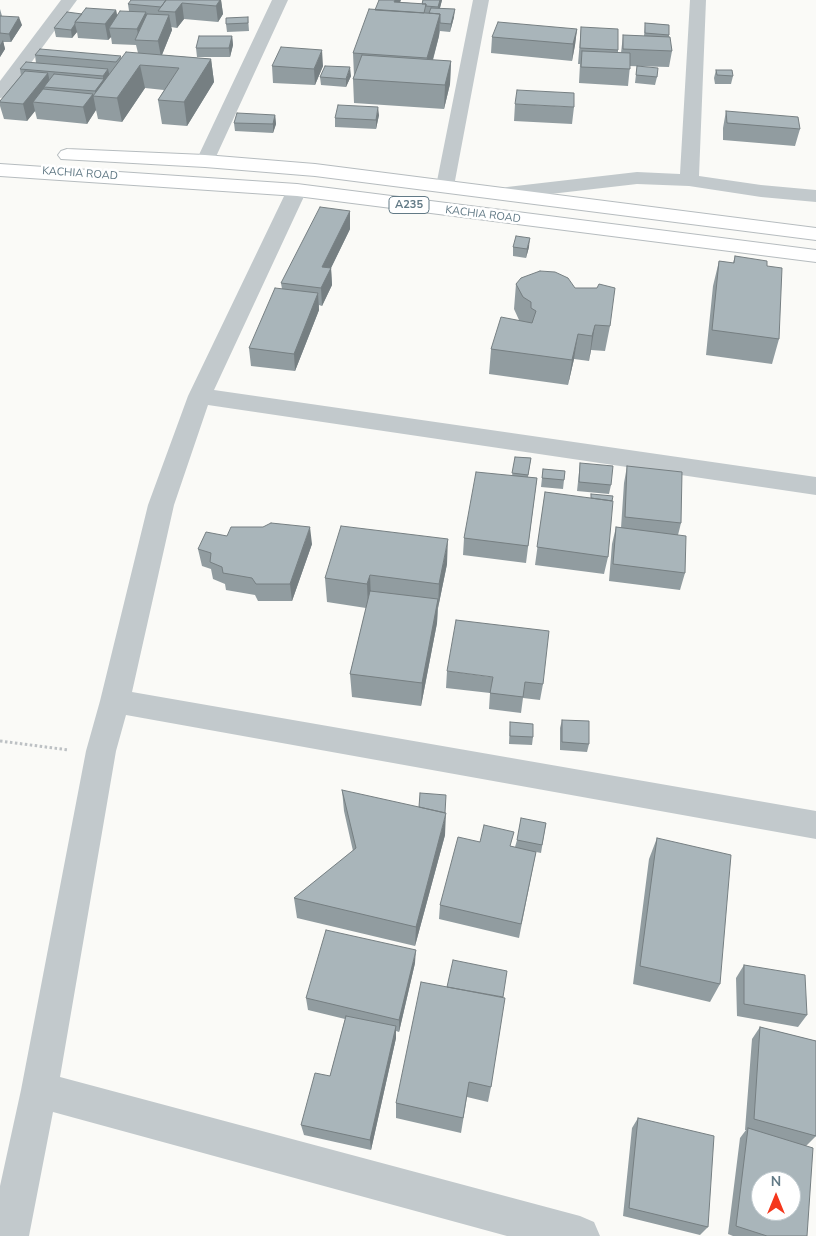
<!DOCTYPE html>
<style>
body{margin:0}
#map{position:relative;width:816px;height:1236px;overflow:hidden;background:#fafaf7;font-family:"Nunito Sans",sans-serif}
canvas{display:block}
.north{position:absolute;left:751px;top:1171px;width:50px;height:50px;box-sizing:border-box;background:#fff;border:1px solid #c0cacf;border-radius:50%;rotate:0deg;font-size:14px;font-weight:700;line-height:20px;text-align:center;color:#627a86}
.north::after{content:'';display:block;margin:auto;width:18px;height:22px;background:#f5371c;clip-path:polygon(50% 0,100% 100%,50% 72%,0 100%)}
</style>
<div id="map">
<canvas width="816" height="1236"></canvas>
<div class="north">N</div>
</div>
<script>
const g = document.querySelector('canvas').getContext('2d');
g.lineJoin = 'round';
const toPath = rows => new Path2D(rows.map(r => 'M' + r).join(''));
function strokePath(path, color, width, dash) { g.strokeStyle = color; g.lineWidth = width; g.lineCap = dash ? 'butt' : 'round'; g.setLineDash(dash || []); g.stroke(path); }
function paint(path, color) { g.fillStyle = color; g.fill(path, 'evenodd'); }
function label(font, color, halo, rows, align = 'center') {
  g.font = font + ' "Nunito Sans",sans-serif'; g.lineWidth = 5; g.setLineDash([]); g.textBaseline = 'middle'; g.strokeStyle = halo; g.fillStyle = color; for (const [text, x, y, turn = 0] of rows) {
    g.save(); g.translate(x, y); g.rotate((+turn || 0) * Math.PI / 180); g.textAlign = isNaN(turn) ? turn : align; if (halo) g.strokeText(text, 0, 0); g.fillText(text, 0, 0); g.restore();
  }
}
const path = toPath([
 [0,741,69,750]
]);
const minor = toPath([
 [272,0,288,0,214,161,212,165,205,167,198,165,196,161,272,0],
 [473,0,489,0,454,186,452,190,445,192,438,190,436,186,473,0],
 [690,0,706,0,699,176,761,185,816,190,816,202,761,197,689,186,637,184,507,199,500,197,497,193,500,189,507,187,637,172,680,174,690,0],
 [297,184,304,186,307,190,214,390,816,477,816,495,208,405,174,505,132,692,816,811,816,839,126,715,116,751,60,1077,580,1216,594,1222,600,1236,507,1236,53,1112,29,1236,0,1236,0,1186,21,1090,86,751,100,701,148,505,188,396,287,190,290,186,297,184]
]);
const tertiary = toPath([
 [61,0,77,0,6,97,0,98,0,81,61,0]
]);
const trunk = toPath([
 [67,149,205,155,315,164,816,228,816,240,315,176,205,167,61,159,58,155,61,151,67,149],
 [0,164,297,184,816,250,816,262,297,196,0,176,0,164]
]);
const wall = toPath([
 [166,0,221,0,223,14,218,22,184,19,177,28,171,27,172,30,162,55,211,59,214,82,187,126,162,124,158,100,164,90,145,88,122,122,98,119,96,110,87,124,37,119,35,111,27,121,4,119,0,106,0,101,21,75,20,69,36,63,35,55,121,56,121,58,138,53,136,45,112,44,111,37,108,40,78,38,77,32,72,38,56,37,54,28,82,14,116,10,117,15,129,11,128,4],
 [423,0,442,0,440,8,454,17,450,32,440,31,439,36,433,60,451,61,450,84,444,109,354,103,353,79,354,76,353,53,375,10,400,2,422,4],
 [0,9,2,16,22,25,11,42,3,42,5,49,0,57],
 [248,17,249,31,227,32,226,24],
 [645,23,669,25,669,37,672,51,669,67,630,66,628,86,579,83,580,64,578,64,581,27,618,50,618,53,621,53,623,35,644,36],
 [577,29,575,45,572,61,491,53,492,37],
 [232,36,233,45,230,57,197,57,196,48],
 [272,66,323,66,315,85,273,83],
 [637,66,657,77,655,85,635,83],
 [716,70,733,76,731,84,715,84,714,78],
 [351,76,346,87,321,85,320,77],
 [515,104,574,107,572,124,514,121],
 [726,111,800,129,795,146,723,140,723,128],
 [275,115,276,124,273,133,235,131,234,123],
 [379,115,376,129,335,127,335,118],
 [350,211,350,229,331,268,332,285,322,306,319,305,319,310,295,371,251,366,249,348,282,289,281,283],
 [513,247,529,247,526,258,513,256],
 [735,256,767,266,779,339,772,364,706,355,713,286,719,261,733,263],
 [516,284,575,288,610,326,605,351,591,350,589,361,574,359,568,385,489,374,491,349,519,320,514,309],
 [515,457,531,458,528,477,537,478,526,563,463,555,464,538,512,476],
 [580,463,611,485,609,494,577,491],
 [627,466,681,523,678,535,685,573,680,590,609,581,612,544,616,527,621,528,624,483],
 [543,469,565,471,563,489,541,487],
 [545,492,608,557,604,574,535,565],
 [227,536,312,544,292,601,258,601,255,595,226,590,225,584,213,579,211,569,202,566,198,549],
 [447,564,438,608,437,623,421,706,352,697,350,674,366,608,327,602,325,578],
 [447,671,543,684,540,700,523,698,521,713,489,709,490,693,446,688],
 [562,720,589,744,587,752,560,750,560,728],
 [510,722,533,737,532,745,509,744],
 [342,790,445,835,415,946,297,918,294,898,353,851,344,811],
 [546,823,541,853,517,848,536,852,519,938,439,919,440,905,480,842,515,847,517,840],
 [657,838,720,984,710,1002,633,984,649,859],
 [415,963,399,1032,396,1031,396,1038,371,1150,304,1135,301,1125,330,1076,345,1019,308,1010,306,998],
 [744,965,807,1015,798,1027,737,1016,736,978],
 [503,997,491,1087,488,1102,467,1097,461,1133,396,1118,396,1103],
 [760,1027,816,1041,816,1136,806,1146,807,1236,733,1236,728,1234,740,1138,746,1130,745,1130,752,1039],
 [638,1118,708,1227,700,1235,623,1216,632,1128]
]);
const shadedWall = toPath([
 [220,0,221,0,223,14,218,22,216,6],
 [395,0,401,0,397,11,394,2],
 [440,0,442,0,438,15,438,7],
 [182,3,184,19,177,28,175,12],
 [455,9,454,17,450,32,451,24],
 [116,10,119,26,109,28,111,37,108,40,105,24],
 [146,12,149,28,139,40,137,29],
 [440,14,439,36,427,81,427,58],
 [169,15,172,30,161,57,158,41],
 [19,17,22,25,11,42,9,34],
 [75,24,77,32,72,38,71,30],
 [577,29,575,45,572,61,573,44],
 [232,36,233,45,230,57,229,48],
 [3,40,5,49,0,57,0,45],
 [322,50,323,66,315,85,314,69],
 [211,59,214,82,187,126,184,102],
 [451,61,450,84,444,109,445,85],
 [140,65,145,88,122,122,117,98],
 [350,67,351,76,346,87,346,79],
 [108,69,112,85,96,96,95,91,103,79,103,76],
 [48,73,51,87,44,87,46,96,33,102,35,111,27,121,23,104],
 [93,94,96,110,87,124,83,107],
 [378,107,379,115,376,129,376,120],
 [275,115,276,124,273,133,273,124],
 [350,211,350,229,331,268,332,285,322,306,321,288,322,267],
 [530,238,529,247,526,258,527,249],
 [318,293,319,310,295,371,294,354],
 [595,325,591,350,589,361,592,336],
 [578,334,574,359,568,385,572,360],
 [310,527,312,544,292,601,290,584],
 [448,539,447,564,438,608,439,584],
 [370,575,371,599,368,608,367,584],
 [438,599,437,623,421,706,422,683],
 [446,813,445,835,415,946,416,927],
 [416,950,415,963,399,1032,399,1020],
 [396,1026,396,1038,371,1150,370,1140]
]);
const building = toPath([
 [131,0,166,0,161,7,128,4,131,0],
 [166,0,220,0,216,6,182,3,175,12,158,11,166,0],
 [379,0,395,0,394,2,426,4,424,13,375,10,379,0],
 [423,0,440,0,438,7,426,6,426,4,422,4,423,0],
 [86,8,116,10,105,24,75,22,86,8],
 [431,8,455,9,451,24,440,23,440,14,429,13,431,8],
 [369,9,440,14,427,58,353,53,369,9],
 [120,11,146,12,137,29,109,28,120,11],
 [67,12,82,14,75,22,75,24,71,30,54,28,67,12],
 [147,14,169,15,158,41,135,40,147,14],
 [0,16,19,17,9,34,0,33,0,16],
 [248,17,248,23,226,24,226,18,248,17],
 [498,22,577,29,573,44,492,37,498,22],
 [645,23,669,25,669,35,645,33,645,23],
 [581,27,618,29,618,50,580,48,581,27],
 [623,35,670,37,672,51,623,49,623,35],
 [199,36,232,36,229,48,196,48,199,36],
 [281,47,322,50,314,69,272,66,281,47],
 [40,49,121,56,116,62,35,55,40,49],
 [582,51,630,53,630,69,581,67,582,51],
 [126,52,211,59,184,102,158,100,179,68,140,65,117,98,93,96,126,52],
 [362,55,451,61,445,85,353,79,362,55],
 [26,62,108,69,103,76,20,69,26,62],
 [325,66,350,67,346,79,320,77,325,66],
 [637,66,658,68,657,77,636,75,637,66],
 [716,70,732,70,733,76,717,75,716,70],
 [25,71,48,73,23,104,0,102,0,101,25,71],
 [54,74,104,79,95,91,44,87,54,74],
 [43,89,93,94,83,107,33,102,43,89],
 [517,90,574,93,574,107,515,104,517,90],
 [338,105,378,107,376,120,335,118,338,105],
 [726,111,798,117,800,129,727,123,726,111],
 [237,113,275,115,273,124,234,123,237,113],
 [320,207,350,211,322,267,331,268,321,288,281,283,320,207],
 [516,236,530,238,527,249,513,247,516,236],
 [735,256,767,261,767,266,782,268,779,339,712,330,719,261,734,263,735,256],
 [540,271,555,272,568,278,575,288,597,288,599,284,615,288,610,326,595,325,592,336,578,334,572,360,491,349,501,317,532,323,536,311,531,308,531,302,523,297,516,284,521,278,540,271],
 [275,288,318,293,294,354,249,348,275,288],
 [515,457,531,458,528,475,512,473,515,457],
 [580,463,613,466,611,485,579,482,580,463],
 [627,466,682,472,681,523,625,517,627,466],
 [543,469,565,471,564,480,542,478,543,469],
 [476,472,537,478,528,546,464,538,476,472],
 [545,492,613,501,608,557,537,547,545,492],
 [591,494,613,496,612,501,591,498,591,494],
 [271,523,310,527,290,584,256,584,252,578,223,573,222,567,210,562,211,553,198,549,206,532,227,536,231,527,263,527,271,523],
 [341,526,448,539,439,584,370,575,367,584,325,578,341,526],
 [616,527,686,536,685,573,613,564,616,527],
 [370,591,438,599,422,683,350,674,370,591],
 [456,620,549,631,543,684,525,682,523,697,490,693,493,677,447,671,456,620],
 [562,720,589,721,589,744,562,742,562,720],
 [510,722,533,724,533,737,510,736,510,722],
 [342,790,446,813,416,927,294,898,356,848,342,790],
 [420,793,446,795,445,813,419,807,420,793],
 [521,818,546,823,542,845,517,840,521,818],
 [484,825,514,832,510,846,536,852,521,924,440,905,458,837,480,842,484,825],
 [657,838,731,855,720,984,640,966,657,838],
 [326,930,416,950,399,1020,306,998,326,930],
 [453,960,507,971,503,997,447,987,453,960],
 [744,965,805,975,807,1015,744,1004,744,965],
 [421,982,505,998,491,1087,469,1082,463,1118,396,1103,421,982],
 [346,1016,396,1026,370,1140,301,1125,315,1073,330,1076,346,1016],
 [760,1027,816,1041,816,1136,754,1119,760,1027],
 [638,1118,714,1136,708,1227,629,1208,638,1118],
 [748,1128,813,1148,807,1236,767,1236,736,1226,748,1128],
 [761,1181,791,1181,791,1211,761,1211,761,1181]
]);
const farStreetnames = [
 ["KACHIA ROAD",80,174,4],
 ["KACHIA ROAD",483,215,7]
];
const shields = [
 [409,205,40]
];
const shieldNames = [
 ["A235",409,205]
];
strokePath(trunk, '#b6bcbf', 2);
strokePath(path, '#bdc1c4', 3, [2.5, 2.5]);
paint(minor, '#c2c9cc');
paint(tertiary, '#c2c9cc');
paint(trunk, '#fff');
paint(wall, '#919ca0');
paint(shadedWall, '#767f82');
paint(building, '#a9b5ba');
strokePath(building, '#767f82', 1);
label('11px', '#627a86', '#fff', farStreetnames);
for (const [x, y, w] of shields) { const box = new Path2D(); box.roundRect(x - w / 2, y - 8.5, w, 17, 4); g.fillStyle = '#fff'; g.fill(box); strokePath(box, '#627a86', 1); }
label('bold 11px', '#627a86', null, shieldNames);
</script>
